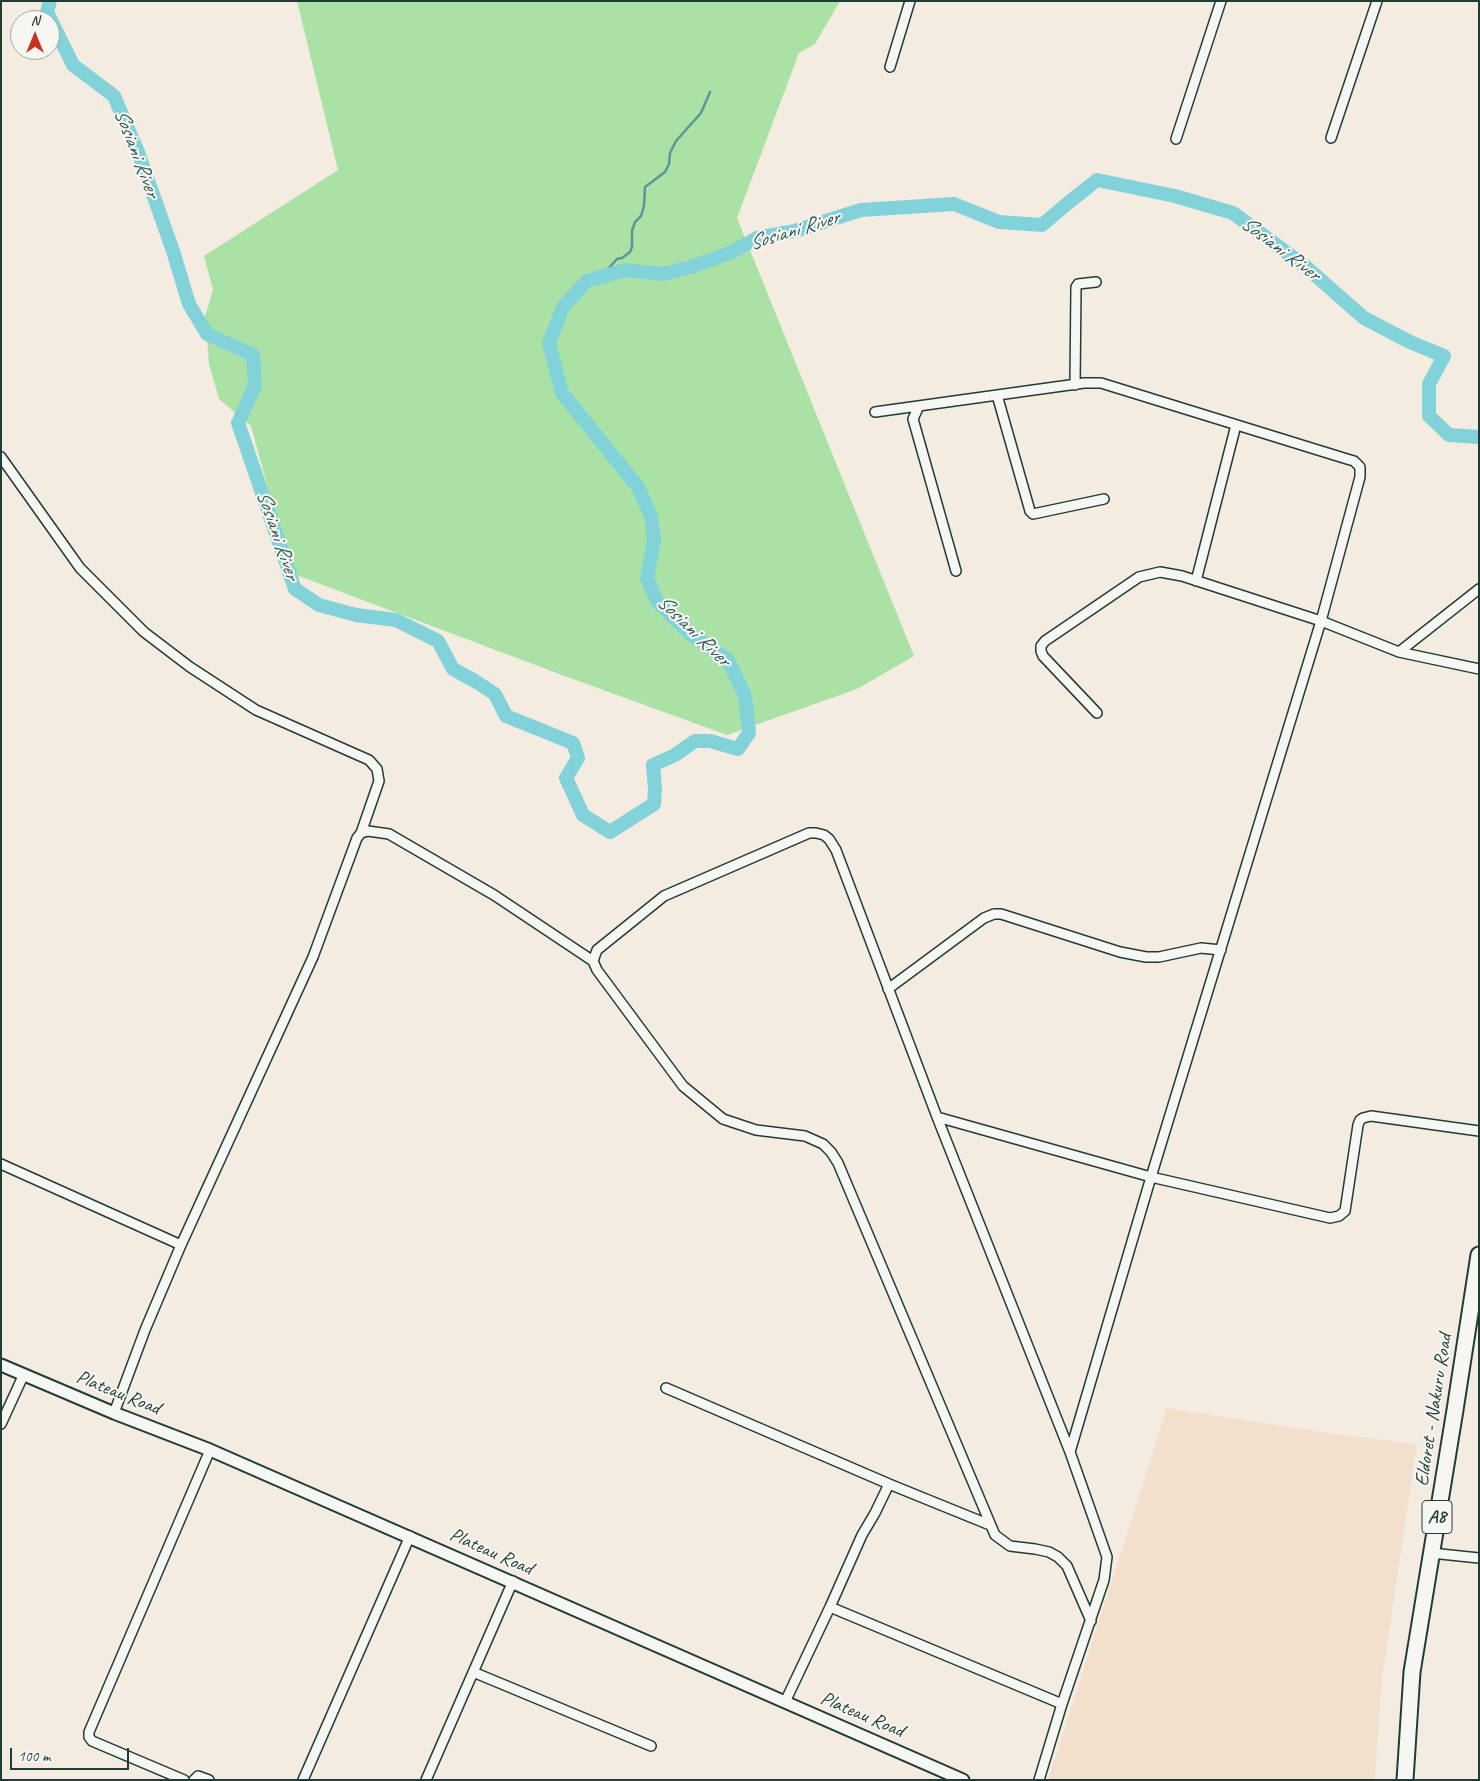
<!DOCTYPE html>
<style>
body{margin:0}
#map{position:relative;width:1480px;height:1781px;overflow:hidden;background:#f4ece1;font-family:Caveat,sans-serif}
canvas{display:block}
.frame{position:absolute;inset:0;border:2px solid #1f3d34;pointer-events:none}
.north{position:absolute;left:10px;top:10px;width:50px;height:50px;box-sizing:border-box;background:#f6f6f2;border:1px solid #a0aca6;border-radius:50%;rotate:0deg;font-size:14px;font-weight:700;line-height:20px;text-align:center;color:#1f3d34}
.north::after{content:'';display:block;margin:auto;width:18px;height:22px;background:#c8321e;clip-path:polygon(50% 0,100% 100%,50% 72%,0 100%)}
.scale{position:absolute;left:10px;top:1748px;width:119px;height:22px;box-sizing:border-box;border:2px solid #1f3d34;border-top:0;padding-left:6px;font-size:15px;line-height:18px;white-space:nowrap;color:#1f3d34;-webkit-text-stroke:4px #f6f6f2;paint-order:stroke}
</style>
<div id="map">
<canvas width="1480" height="1781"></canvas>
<div class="frame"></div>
<div class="north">N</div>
<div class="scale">100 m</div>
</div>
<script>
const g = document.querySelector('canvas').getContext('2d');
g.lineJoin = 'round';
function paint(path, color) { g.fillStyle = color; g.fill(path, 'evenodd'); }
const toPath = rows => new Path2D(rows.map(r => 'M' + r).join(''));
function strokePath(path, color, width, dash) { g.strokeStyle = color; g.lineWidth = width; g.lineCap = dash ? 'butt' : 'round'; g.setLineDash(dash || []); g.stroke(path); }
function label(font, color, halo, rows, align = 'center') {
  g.font = font + ' Caveat,sans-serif'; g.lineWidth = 4; g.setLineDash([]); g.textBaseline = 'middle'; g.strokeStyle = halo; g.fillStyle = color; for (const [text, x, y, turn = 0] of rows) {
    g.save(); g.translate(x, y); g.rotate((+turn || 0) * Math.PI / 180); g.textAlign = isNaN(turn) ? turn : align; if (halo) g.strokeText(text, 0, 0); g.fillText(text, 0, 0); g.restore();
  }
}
const built = toPath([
 [1167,1408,1321,1432,1417,1444,1382,1680,1375,1780,1048,1780]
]);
const green = toPath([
 [297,1,840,1,815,44,799,53,737,218,914,656,857,689,727,735,562,675,291,573,251,426,219,399,209,364,205,316,213,290,204,256,338,170]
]);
const stream = toPath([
 [606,276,608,269,617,259,622,258,630,252,632,247,632,231,635,222,641,216,644,206,645,187,665,172,669,164,670,153,676,141,701,113,710,92]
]);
const river = toPath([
 [50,1,47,12,73,65,114,96,138,152,173,251,189,304,207,334,253,355,255,386,238,423,295,589,319,605,356,615,396,620,438,641,453,669,475,681,495,694,506,716,573,743,578,758,566,778,583,815,610,832,654,804,655,789,653,765,675,755,695,741,710,741,738,749,749,733,745,696,728,660,689,633,657,601,647,578,654,540,651,516,638,487,562,393,549,343,563,307,587,281,625,270,663,274,694,266,732,252,757,238,795,231,861,210,954,204,999,222,1042,225,1068,203,1097,180,1175,196,1233,213,1306,267,1364,318,1410,342,1444,356,1429,384,1429,416,1449,435,1479,437]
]);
const minor = toPath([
 [890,67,910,1],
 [1331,138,1377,1],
 [1176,139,1221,1],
 [1075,385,1076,287,1078,284,1096,282],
 [997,395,1030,511,1033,514,1104,499],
 [919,406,913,419,956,571],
 [875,412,1084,383,1101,383,1347,459,1354,461,1360,467,1360,477,1321,621,1151,1177,1070,1452],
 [1,457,80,568,144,632,190,667,256,710,369,760,377,769,379,781,361,833],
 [1196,581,1236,425],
 [1399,652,1479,589],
 [1097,713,1043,656,1041,651,1041,646,1045,641,1139,577,1160,572,1182,576,1321,621,1399,652,1479,669],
 [593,961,597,950,664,896,809,833,816,833,824,835,829,839,836,850,937,1117,1070,1452,1107,1557,1104,1580,1062,1704,1039,1780],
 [888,989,984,918,994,914,1001,914,1120,952,1146,957,1159,957,1201,948,1221,950],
 [937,1117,1151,1177,1330,1218,1339,1216,1345,1211,1358,1125,1360,1120,1363,1118,1371,1116,1479,1131],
 [1,1164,181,1245,145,1330,114,1413],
 [181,1245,313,957,357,838,361,833,368,831,389,834,494,895,593,961,597,970,683,1086,723,1119,756,1130,805,1136,823,1144,831,1152,838,1163,995,1535,1010,1546,1035,1549,1049,1552,1058,1557,1067,1566,1091,1621],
 [666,1388,889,1484],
 [1,1424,24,1374],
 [1431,1553,1479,1558],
 [830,1607,862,1535,875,1513,889,1484,990,1525],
 [473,1672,651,1746],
 [785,1702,830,1607,1062,1704],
 [184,1780,92,1741,89,1737,89,1732,210,1450],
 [194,1780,198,1776,209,1780],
 [303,1780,410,1536],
 [426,1780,513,1581]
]);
const tertiary = toPath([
 [1,1365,114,1413,210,1450,963,1780]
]);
const trunk = toPath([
 [1405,1780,1412,1672,1455,1410,1479,1255]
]);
const shields = [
 [1437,1517,30]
];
const shieldNames = [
 ["A8",1437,1517]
];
const streetNames = [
 ["Plateau Road",118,1393,22],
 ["Eldoret - Nakuru Road",1434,1410,-81],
 ["Plateau Road",491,1552,24],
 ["Plateau Road",862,1715,23]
];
const waterNames = [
 ["Sosiani River",136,153,69],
 ["Sosiani River",794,231,-17],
 ["Sosiani River",1280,249,37],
 ["Sosiani River",277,535,71],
 ["Sosiani River",693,631,44]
];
paint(built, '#f2e0cd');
paint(green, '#aae2a6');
strokePath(stream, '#5a9797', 2.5);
strokePath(river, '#82d3d9', 14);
strokePath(minor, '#1f3d34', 12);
strokePath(tertiary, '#1f3d34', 15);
strokePath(trunk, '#1f3d34', 19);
strokePath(minor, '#f6f6f2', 9);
strokePath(tertiary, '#f6f6f2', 11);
strokePath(trunk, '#f6f6f2', 15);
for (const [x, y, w] of shields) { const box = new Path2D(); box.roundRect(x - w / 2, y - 16.5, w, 33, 4); g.fillStyle = '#f6f6f2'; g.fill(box); strokePath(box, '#1f3d34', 1); }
label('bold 19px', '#1f3d34', null, shieldNames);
label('20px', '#1f3d34', '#f6f6f2', streetNames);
label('italic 21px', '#335b55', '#f6f6f2', waterNames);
</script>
